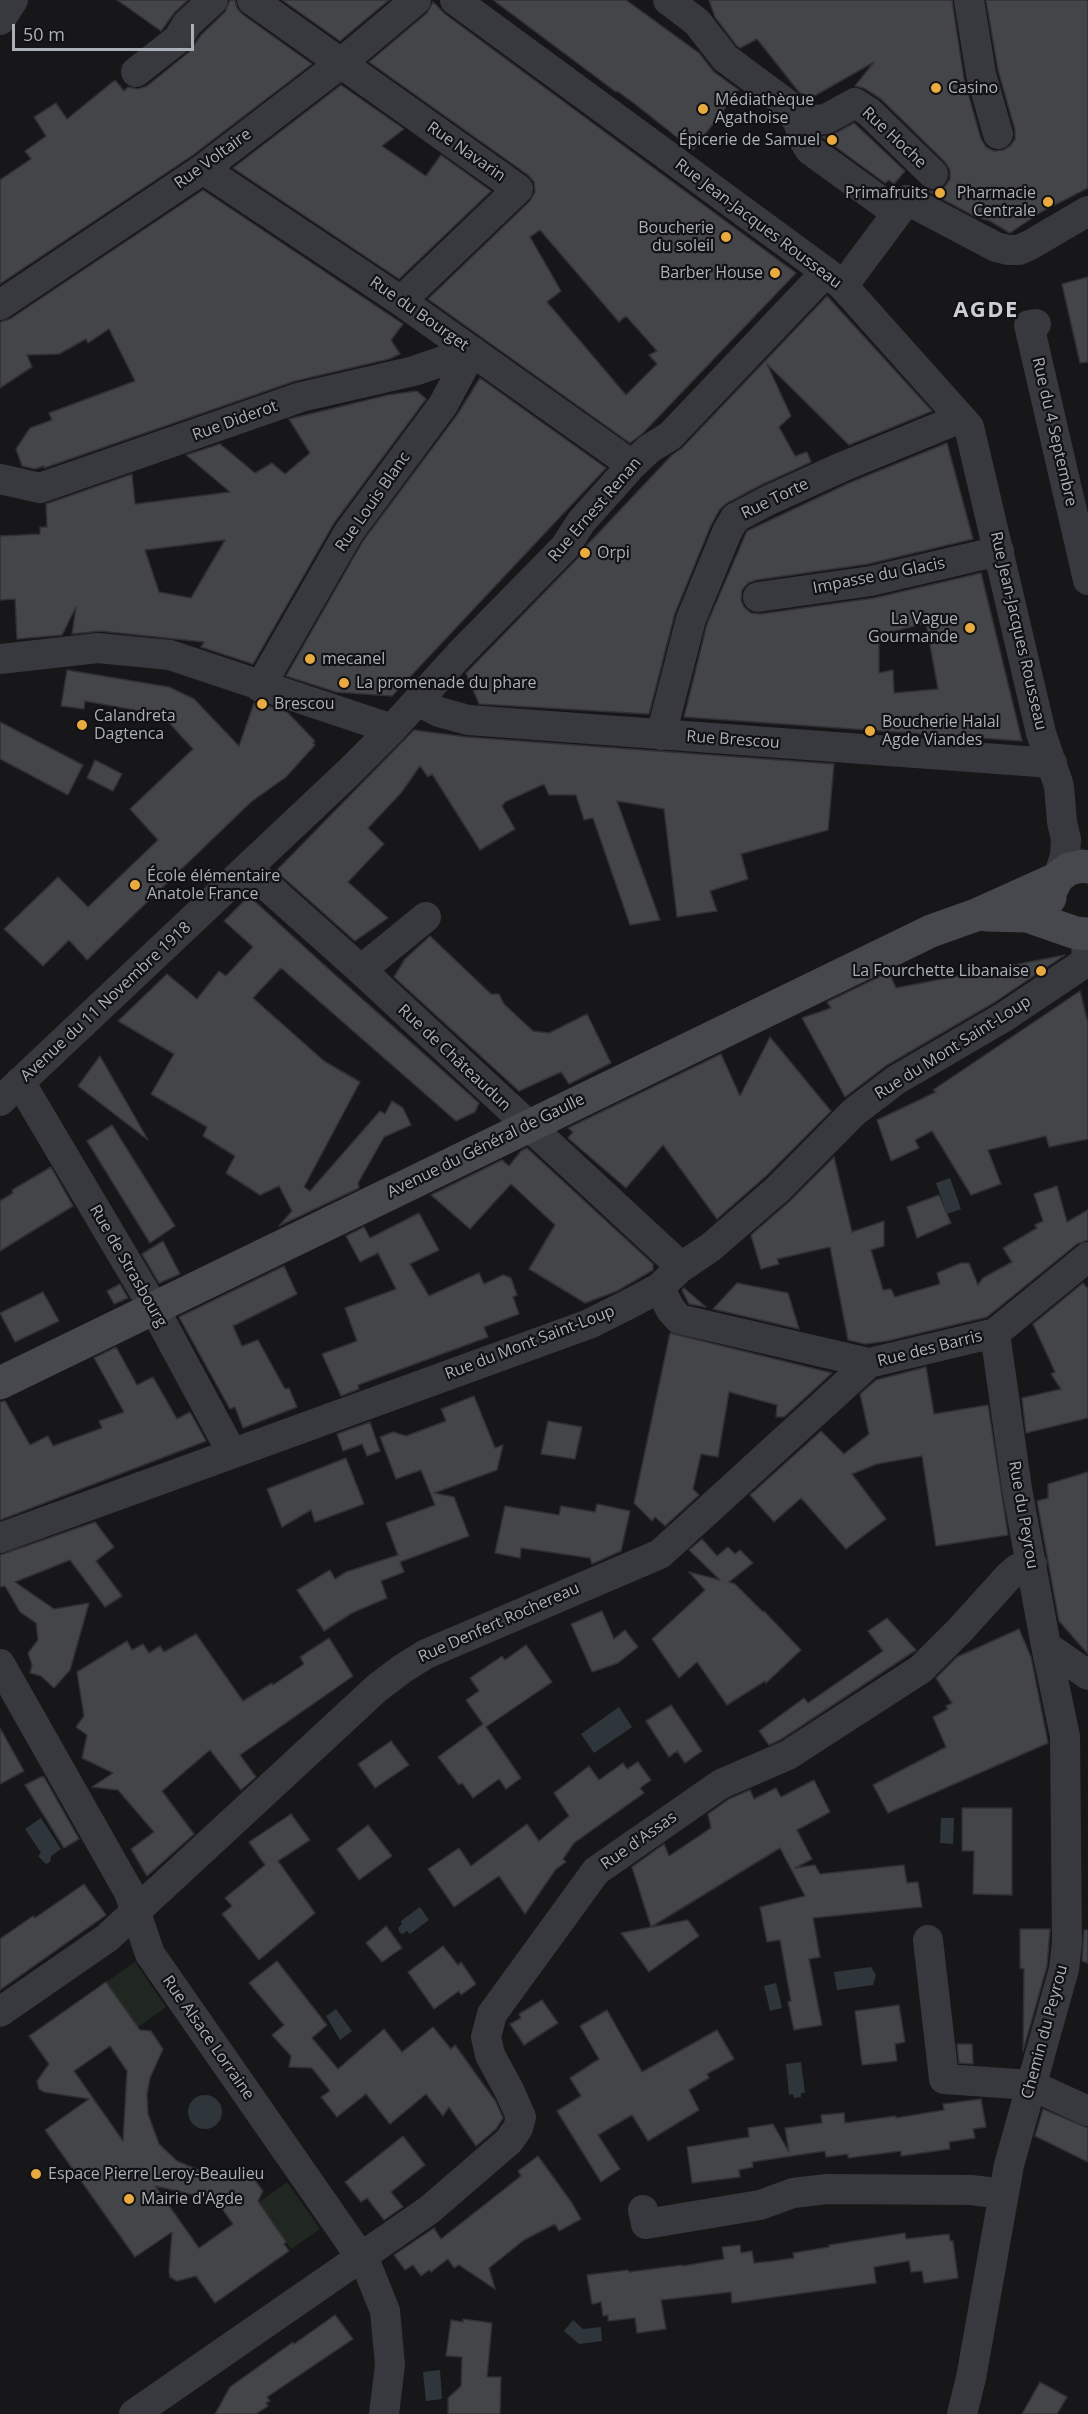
<!DOCTYPE html>
<meta charset="utf-8">
<style>
body{margin:0}
#map{position:relative;width:1088px;height:2414px;overflow:hidden;background:#171719;font-family:"Open Sans",sans-serif}
canvas{display:block}
.scale{position:absolute;left:12px;top:24px;width:182px;height:27px;box-sizing:border-box;border:3px solid #aaafb8;border-top:0;padding-left:8px;font-size:18px;line-height:21px;white-space:nowrap;color:#aaafb8;-webkit-text-stroke:4px #121214;paint-order:stroke}
</style>
<div id="map">
<canvas width="1088" height="2414"></canvas>
<div class="scale">50 m</div>
</div>
<script>
const g = document.querySelector('canvas').getContext('2d');
g.lineJoin = 'round';
function paint(path, color) { g.fillStyle = color; g.fill(path, 'evenodd'); }
const toPath = rows => new Path2D(rows.map(r => 'M' + r).join(''));
function strokePath(path, color, width, dash) { g.strokeStyle = color; g.lineWidth = width; g.lineCap = dash ? 'butt' : 'round'; g.setLineDash(dash || []); g.stroke(path); }
function label(font, color, halo, rows, align = 'center') {
  g.font = font + ' "Open Sans",sans-serif'; g.lineWidth = 4.5; g.setLineDash([]); g.textBaseline = 'middle'; g.strokeStyle = halo; g.fillStyle = color; for (const [text, x, y, turn = 0] of rows) {
    g.save(); g.translate(x, y); g.rotate((+turn || 0) * Math.PI / 180); g.textAlign = isNaN(turn) ? turn : align; if (halo) g.strokeText(text, 0, 0); g.fillText(text, 0, 0); g.restore();
  }
}
const green = toPath([
 [135,1962,166,2007,138,2027,106,1982],
 [287,2182,320,2229,291,2249,259,2202]
]);
const water = toPath([
 [950,1178,961,1209,947,1214,936,1183],
 [619,1707,632,1727,594,1753,581,1734],
 [41,1818,61,1849,51,1856,50,1862,46,1864,38,1856,41,1853,25,1829],
 [941,1818,954,1818,953,1844,940,1843],
 [420,1907,429,1920,410,1934,407,1931,403,1934,400,1933,398,1928,402,1924,401,1921],
 [871,1967,876,1975,873,1985,837,1990,834,1972],
 [776,1983,782,2008,770,2011,764,1986],
 [336,2009,352,2031,340,2040,326,2016],
 [801,2062,805,2093,801,2093,801,2097,794,2098,793,2094,789,2095,786,2064],
 '188 2112a17 17 0 1 1 34 0a17 17 0 1 1-34 0Z',
 [573,2320,583,2329,601,2327,602,2341,579,2344,564,2331],
 [440,2370,442,2399,426,2401,423,2372]
]);
const building = toPath([
 [117,0,188,0,175,12,161,31,117,0],
 [230,0,235,0,237,8,242,14,312,64,193,155,0,284,0,180,31,159,25,151,46,136,34,117,56,103,67,119,115,80,124,91,128,87,138,89,147,86,189,52,201,35,225,12,230,0],
 [282,0,389,0,340,41,282,0],
 [493,0,626,0,699,53,714,72,739,90,693,150,635,104,617,91,616,92,493,0],
 [709,0,952,0,964,79,981,139,986,147,994,151,1003,150,1010,146,1015,139,1015,130,998,70,986,0,1088,0,1088,188,1041,212,1010,233,990,221,976,217,931,193,928,191,937,191,945,186,950,179,950,170,945,162,881,99,864,88,855,86,874,62,809,99,799,92,757,39,740,48,737,46,715,17,709,0],
 [433,2,445,14,796,273,643,433,630,443,428,299,530,201,535,192,534,182,528,175,369,62,427,13,433,2],
 [540,230,619,322,626,316,657,351,649,355,657,364,626,395,547,302,561,291,530,237,540,230],
 [341,85,404,129,382,146,426,176,441,155,491,191,399,279,233,168,341,85],
 [854,123,905,171,894,184,889,180,885,183,822,137,834,134,854,123],
 [203,190,403,324,391,340,400,354,389,359,295,381,44,468,44,466,35,469,22,466,16,449,30,428,52,420,49,413,135,381,109,329,88,343,86,339,59,354,27,355,32,367,0,388,0,322,10,319,203,190],
 [1088,277,1088,362,1080,363,1062,284,1088,277],
 [827,296,932,411,849,445,767,364,791,416,779,427,795,456,807,452,811,462,761,485,727,503,720,509,711,525,675,613,649,714,479,704,466,673,577,559,588,544,672,455,682,448,827,296],
 [480,378,606,468,392,696,336,692,286,676,363,541,457,415,480,378],
 [417,391,426,399,334,523,253,664,201,647,204,642,100,631,72,634,76,607,62,635,17,639,15,599,0,600,0,536,40,534,40,527,47,527,46,504,132,474,135,504,230,492,186,455,220,444,255,473,272,463,285,474,310,453,289,419,388,395,417,391],
 [225,540,191,598,159,592,145,550,225,540],
 [947,443,973,539,868,564,756,580,748,583,742,590,741,600,744,607,751,613,760,614,874,598,981,573,1022,741,684,717,707,624,747,531,849,483,947,443],
 [926,623,938,689,894,693,893,670,879,673,879,635,926,623],
 [67,670,169,687,194,699,239,746,254,703,262,704,287,712,315,741,313,743,315,745,286,777,251,802,87,960,69,940,43,966,4,929,58,877,88,907,158,840,130,809,193,749,162,715,85,701,84,709,61,706,67,670],
 [0,722,83,765,68,795,0,759,0,722],
 [414,730,467,737,834,764,828,830,741,854,748,879,710,891,717,911,677,917,664,809,617,801,660,920,630,925,593,818,584,820,576,795,549,795,544,784,505,802,502,806,515,829,480,850,432,774,428,777,420,766,401,793,368,828,384,844,348,882,388,918,355,941,276,871,414,730],
 [95,760,122,774,113,791,87,778,95,760],
 [249,896,323,964,479,1103,475,1112,456,1121,281,968,253,998,324,1061,360,1082,304,1187,310,1191,380,1111,385,1114,392,1101,403,1108,411,1125,384,1137,358,1183,359,1188,279,1226,292,1211,279,1186,260,1195,226,1173,235,1156,203,1136,207,1127,151,1094,174,1054,118,1021,167,974,197,999,219,971,226,976,253,947,224,921,249,896],
 [430,936,491,994,499,994,504,1004,533,1031,549,1033,587,1014,611,1063,569,1084,561,1072,519,1091,394,977,405,959,430,936],
 [1065,955,995,1002,887,1065,845,1097,802,1018,831,1008,827,1002,889,972,896,988,1065,955],
 [1080,991,1088,1023,1088,1139,1049,1147,1046,1136,988,1150,1001,1184,971,1195,932,1131,915,1140,919,1148,891,1161,877,1120,936,1092,933,1090,1080,991],
 [770,1037,831,1111,766,1176,717,1219,663,1145,626,1188,568,1138,573,1132,568,1128,721,1054,740,1096,770,1037],
 [100,1056,148,1140,78,1086,100,1056],
 [112,1125,175,1226,150,1243,87,1141,112,1125],
 [527,1148,653,1264,653,1270,617,1291,585,1303,529,1269,555,1225,511,1184,470,1229,431,1195,502,1160,509,1166,521,1151,527,1148],
 [834,1157,852,1232,884,1221,884,1246,871,1250,883,1290,891,1289,895,1297,940,1284,937,1273,961,1263,969,1263,978,1285,983,1278,1012,1262,1003,1248,1037,1228,1035,1225,1043,1221,1034,1194,1057,1186,1067,1222,1088,1210,1088,1240,1077,1244,987,1317,887,1341,865,1344,848,1340,830,1247,777,1259,779,1264,761,1269,751,1235,790,1201,834,1157],
 [51,1167,73,1206,0,1251,0,1201,13,1193,12,1190,51,1167],
 [939,1195,951,1223,917,1238,907,1207,939,1195],
 [419,1213,439,1250,410,1264,429,1296,479,1273,484,1284,503,1275,511,1278,517,1295,513,1297,519,1314,484,1327,488,1337,358,1385,359,1389,341,1396,322,1354,357,1341,345,1308,396,1289,378,1253,360,1262,346,1236,364,1227,370,1238,419,1213],
 [163,1241,180,1274,159,1283,142,1254,163,1241],
 [284,1266,297,1294,233,1326,242,1346,258,1340,285,1389,289,1388,297,1407,243,1428,235,1407,230,1409,179,1317,284,1266],
 [737,1283,788,1293,799,1329,713,1309,737,1283],
 [1083,1283,1088,1289,1088,1418,1026,1433,1022,1398,1061,1389,1051,1374,1055,1372,1033,1324,1083,1283],
 [120,1284,128,1298,114,1304,107,1291,120,1284],
 [684,1288,706,1307,689,1304,682,1290,684,1288],
 [43,1292,59,1321,15,1342,0,1313,43,1292],
 [670,1333,832,1373,784,1417,776,1417,777,1405,729,1392,718,1457,701,1454,693,1489,699,1495,665,1526,655,1517,652,1521,634,1503,670,1333],
 [116,1347,137,1385,153,1377,177,1419,190,1412,206,1441,0,1520,0,1402,5,1401,30,1445,48,1436,53,1446,102,1428,99,1421,124,1412,94,1358,116,1347],
 [926,1367,934,1414,988,1405,1008,1535,936,1546,922,1456,877,1464,852,1474,886,1519,846,1549,801,1498,774,1522,750,1495,821,1431,844,1454,869,1434,860,1394,876,1380,926,1367],
 [474,1396,495,1448,503,1445,497,1470,434,1493,454,1497,469,1536,400,1562,404,1572,381,1581,387,1598,352,1613,324,1631,297,1590,330,1570,335,1579,346,1572,398,1555,386,1523,435,1505,421,1470,396,1479,380,1437,393,1432,406,1436,446,1421,441,1409,474,1396],
 [548,1421,582,1427,575,1459,541,1454,548,1421],
 [370,1422,380,1451,367,1456,362,1444,343,1451,337,1434,370,1422],
 [346,1458,364,1504,315,1522,311,1510,282,1527,267,1489,346,1458],
 [1088,1472,1088,1654,1059,1621,1037,1501,1048,1498,1048,1484,1088,1472],
 [597,1504,630,1511,621,1551,592,1564,590,1558,521,1548,520,1558,495,1553,505,1506,559,1515,561,1506,595,1512,597,1504],
 [95,1522,114,1547,96,1561,122,1596,105,1607,70,1560,15,1582,54,1609,89,1603,70,1670,54,1688,41,1676,30,1673,32,1665,28,1653,38,1640,36,1623,20,1612,5,1586,0,1587,0,1555,95,1522],
 [702,1539,717,1556,728,1547,735,1554,740,1550,753,1563,729,1582,735,1584,763,1612,764,1611,801,1650,766,1683,765,1681,727,1705,697,1662,679,1678,652,1639,705,1590,689,1572,720,1580,689,1550,702,1539],
 [602,1611,614,1639,625,1630,638,1647,618,1663,592,1672,571,1624,602,1611],
 [887,1618,916,1650,780,1740,769,1745,759,1731,804,1698,808,1703,883,1651,868,1631,887,1618],
 [1019,1629,1031,1657,1048,1743,888,1813,873,1785,946,1747,933,1717,948,1709,946,1706,952,1703,936,1678,957,1657,1019,1629],
 [196,1634,243,1701,272,1683,273,1685,304,1664,300,1657,329,1638,353,1676,240,1755,256,1777,241,1790,210,1750,162,1791,194,1834,147,1876,131,1849,154,1832,118,1790,92,1787,113,1773,82,1758,87,1735,76,1727,84,1716,77,1672,127,1641,132,1650,143,1644,149,1653,160,1646,164,1652,196,1634],
 [526,1645,552,1682,486,1727,521,1778,506,1789,499,1779,473,1798,462,1783,459,1785,438,1757,483,1724,466,1700,479,1691,470,1678,502,1656,505,1660,526,1645],
 [671,1705,702,1751,685,1763,677,1751,669,1757,646,1721,671,1705],
 [0,1728,24,1771,0,1784,0,1728],
 [391,1741,409,1765,375,1788,358,1764,391,1741],
 [638,1762,651,1780,640,1788,644,1793,574,1843,563,1859,566,1862,556,1869,525,1914,499,1876,454,1907,428,1869,459,1848,471,1866,527,1824,539,1841,569,1816,554,1793,589,1766,599,1780,623,1763,627,1769,638,1762],
 [41,1777,44,1777,79,1839,64,1848,25,1785,41,1777],
 [814,1780,830,1812,797,1830,812,1859,795,1868,815,1865,820,1874,904,1865,907,1883,918,1882,922,1907,813,1918,820,1957,809,1959,822,2025,794,2030,788,2002,791,2001,780,1940,767,1942,760,1907,805,1896,780,1848,651,1927,688,1920,699,1936,649,1972,621,1933,651,1927,632,1867,664,1844,669,1856,711,1828,708,1814,729,1799,750,1790,754,1799,776,1788,781,1797,814,1780],
 [962,1808,1012,1808,1012,1895,973,1894,974,1851,962,1851,962,1808],
 [291,1814,310,1840,278,1861,315,1913,259,1960,222,1914,232,1906,225,1898,265,1865,249,1842,291,1814],
 [368,1825,392,1856,359,1880,337,1849,368,1825],
 [84,1884,106,1915,0,1990,0,1939,33,1916,35,1918,84,1884],
 [386,1926,402,1948,382,1962,366,1943,386,1926],
 [1020,1929,1050,1929,1047,1966,1023,2051,1024,1969,1020,1968,1020,1929],
 [1084,1930,1088,1930,1088,1963,1082,1961,1084,1930],
 [443,1946,458,1965,461,1962,476,1984,461,1995,459,1991,434,2009,408,1972,443,1946],
 [277,1961,327,2025,312,2038,338,2069,384,2029,402,2052,433,2027,451,2049,455,2045,496,2102,503,2118,496,2129,476,2146,449,2107,443,2116,426,2094,390,2124,366,2094,337,2117,321,2097,330,2091,312,2068,289,2067,291,2056,272,2035,284,2025,249,1983,277,1961],
 [106,1982,140,2030,151,2031,163,2049,150,2078,147,2094,148,2114,159,2144,177,2161,203,2172,225,2176,250,2174,263,2191,258,2201,286,2242,284,2244,289,2251,215,2303,196,2276,177,2281,170,2277,169,2271,172,2232,135,2257,45,2130,89,2099,44,2092,39,2089,37,2081,49,2064,29,2036,106,1982],
 [110,2046,127,2071,123,2141,74,2071,110,2046],
 [155,2186,216,2200,233,2224,199,2248,155,2186],
 [542,2000,558,2023,524,2045,510,2024,521,2018,519,2014,542,2000],
 [899,2005,905,2042,895,2044,897,2061,862,2065,855,2011,899,2005],
 [607,2010,642,2072,717,2030,734,2059,707,2074,709,2078,689,2090,699,2110,648,2141,632,2115,598,2135,620,2169,601,2182,557,2111,581,2096,570,2078,599,2059,580,2026,607,2010],
 [957,2044,972,2044,973,2064,959,2063,957,2044],
 [981,2099,986,2127,973,2129,975,2138,949,2142,950,2149,901,2156,901,2151,848,2158,848,2154,826,2157,825,2151,752,2162,753,2167,739,2170,740,2177,692,2183,687,2147,749,2137,748,2128,773,2124,789,2152,785,2128,822,2123,821,2115,844,2113,845,2123,896,2116,896,2118,944,2110,943,2104,981,2099],
 [1043,2109,1088,2128,1088,2162,1035,2136,1043,2109],
 [403,2136,425,2165,391,2192,403,2207,384,2220,367,2198,361,2202,345,2182,403,2136],
 [538,2156,572,2203,581,2219,559,2231,555,2224,524,2240,489,2268,495,2289,459,2265,454,2268,448,2259,431,2272,429,2270,421,2276,413,2265,405,2270,394,2255,434,2228,441,2239,521,2176,518,2171,538,2156],
 [905,2233,906,2239,949,2234,950,2241,953,2241,958,2278,924,2283,922,2271,911,2272,909,2261,874,2267,876,2283,732,2303,731,2292,661,2300,666,2329,637,2333,635,2318,608,2321,608,2315,603,2316,601,2302,592,2304,587,2275,628,2270,629,2272,683,2265,683,2266,724,2259,722,2247,740,2245,741,2253,752,2251,754,2263,773,2261,794,2258,793,2253,829,2247,829,2245,905,2233],
 [335,2315,353,2339,267,2397,270,2401,266,2403,268,2406,256,2414,215,2414,230,2387,293,2342,294,2344,335,2315],
 [463,2319,492,2323,487,2377,501,2377,500,2414,448,2414,448,2398,461,2386,462,2357,446,2356,451,2320,463,2322,463,2319],
 [1040,2382,1067,2397,1057,2414,1022,2414,1040,2382]
]);
const street = toPath([
 [252,0,518,189,401,301],
 [455,0,826,272,843,286,969,427,1041,733,1059,786,1062,822,1066,839,1065,856,1058,877],
 [668,0,697,22,725,58,803,116,814,120,826,119,855,103,869,112,933,174],
 [969,0,981,74,998,134],
 [0,20,13,0],
 [136,72,178,39,187,24,213,0],
 [786,104,798,122,805,142,810,150,897,213],
 [203,169,401,301,632,465],
 [843,286,907,200,996,247,1008,250,1019,250,1030,245,1088,211],
 [0,305,203,169,340,64,416,0],
 [1036,324,1029,325,1088,580],
 [0,479,40,488,301,397,414,371,472,351],
 [758,597,871,581,999,551],
 [0,659,98,648,170,655,392,729],
 [260,687,349,532,443,405,472,351],
 [418,701,439,712,468,720,1052,763],
 [661,735,691,619,727,532,735,518,769,500,842,467,961,418],
 [248,869,361,970,676,1262,680,1268],
 [361,970,426,917],
 [20,1082,154,1308,232,1453],
 [0,1101,348,773,392,729,460,654,565,547,581,522,632,465,649,449,670,436,826,272],
 [659,1288,671,1310,679,1319,869,1363,995,1333,1088,1257],
 [995,1333,1017,1489,1046,1646,1088,1675],
 [0,1538,589,1324,631,1303,659,1288,680,1268,711,1247,778,1189,854,1112,896,1080,1004,1017,1086,962,1087,934],
 [0,1664,129,1892,150,1954,367,2266,385,2311,390,2365,384,2414],
 [928,1940,944,2079,1031,2085,1088,2111],
 [0,2012,107,1938,377,1688,402,1669,426,1654,660,1554,869,1363],
 [643,2210,646,2224,760,2205,793,2193,827,2189,971,2190,1004,2194],
 [134,2414,429,2210,509,2141,518,2128,521,2117,509,2090,490,2055,486,2037,492,2014,596,1871,721,1784,788,1755,921,1669,960,1630,1008,1577,1017,1569,1032,1564],
 [962,2414,971,2378,1009,2165,1064,1969,1067,1943,1065,1736,1046,1646]
]);
const secondary = toPath([
 [1050,898,1050,892,1058,877,1069,869,1082,866,1088,867],
 [986,915,1027,916,1076,933,1088,934],
 [0,1383,931,931,976,915,1056,879]
]);
const markers = [
 [936,88,6,"#e9ab3f"],
 [703,109,6,"#e9ab3f"],
 [832,140,6,"#e9ab3f"],
 [940,193,6,"#e9ab3f"],
 [1048,202,6,"#e9ab3f"],
 [726,237,6,"#e9ab3f"],
 [775,273,6,"#e9ab3f"],
 [585,553,6,"#e9ab3f"],
 [970,628,6,"#e9ab3f"],
 [310,659,6,"#e9ab3f"],
 [344,683,6,"#e9ab3f"],
 [262,704,6,"#e9ab3f"],
 [82,725,6,"#e9ab3f"],
 [870,731,6,"#e9ab3f"],
 [135,885,6,"#e9ab3f"],
 [1041,971,6,"#e9ab3f"],
 [36,2174,6,"#e9ab3f"],
 [129,2199,6,"#e9ab3f"]
];
const poiNames = [
 ["Casino",948,88],
 ["Médiathèque",715,100],
 ["Agathoise",715,118],
 ["Épicerie de Samuel",820,140,"right"],
 ["Primafruits",928,193,"right"],
 ["Pharmacie",1036,193,"right"],
 ["Centrale",1036,211,"right"],
 ["Boucherie",714,228,"right"],
 ["du soleil",714,246,"right"],
 ["Barber House",763,273,"right"],
 ["Orpi",597,553],
 ["La Vague",958,619,"right"],
 ["Gourmande",958,637,"right"],
 ["mecanel",322,659],
 ["La promenade du phare",356,683],
 ["Brescou",274,704],
 ["Calandreta",94,716],
 ["Dagtenca",94,734],
 ["Boucherie Halal",882,722],
 ["Agde Viandes",882,740],
 ["École élémentaire",147,876],
 ["Anatole France",147,894],
 ["La Fourchette Libanaise",1029,971,"right"],
 ["Espace Pierre Leroy-Beaulieu",48,2174],
 ["Mairie d'Agde",141,2199]
];
const streetNames = [
 ["Rue Hoche",894,138,43],
 ["Rue Navarin",466,152,35],
 ["Rue Voltaire",213,159,-36],
 ["Rue Jean-Jacques Rousseau",758,224,37],
 ["Rue du Bourget",419,314,35],
 ["Rue Diderot",235,421,-20],
 ["Rue du 4 Septembre",1054,432,77],
 ["Rue Torte",775,499,-26],
 ["Rue Louis Blanc",373,502,-55],
 ["Rue Ernest Renan",595,510,-49],
 ["Impasse du Glacis",879,576,-11],
 ["Rue Jean-Jacques Rousseau",1018,631,77],
 ["Rue Brescou",733,740,4],
 ["Avenue du 11 Novembre 1918",106,1002,-43],
 ["Rue du Mont Saint-Loup",953,1048,-32],
 ["Rue de Châteaudun",454,1058,43],
 ["Avenue du Général de Gaulle",486,1146,-26],
 ["Rue de Strasbourg",128,1266,60],
 ["Rue du Mont Saint-Loup",530,1343,-21],
 ["Rue des Barris",930,1349,-14],
 ["Rue du Peyrou",1023,1515,80],
 ["Rue Denfert Rochereau",499,1623,-24],
 ["Rue d'Assas",639,1841,-35],
 ["Chemin du Peyrou",1045,2032,-75],
 ["Rue Alsace Lorraine",208,2038,55]
];
const districtNames = [
 ["AGDE",986,311]
];
paint(green, '#1f2720');
paint(water, '#2e363c');
paint(building, '#444549');
strokePath(building, '#313135', 1.5);
strokePath(street, '#38393e', 30);
strokePath(secondary, '#46484e', 33);
for (const [x, y, r, color] of markers) { const dot = new Path2D(); dot.arc(x, y, r, 0, 2 * Math.PI); g.fillStyle = color; g.fill(dot); strokePath(dot, '#121214', 2); }
label('16px', '#aaafb8', '#121214', poiNames, 'left');
label('16px', '#aaafb8', '#121214', streetNames);
g.letterSpacing = '1.5px';
label('bold 22px', '#cbced4', '#121214', districtNames);
g.letterSpacing = '0px';
</script>
